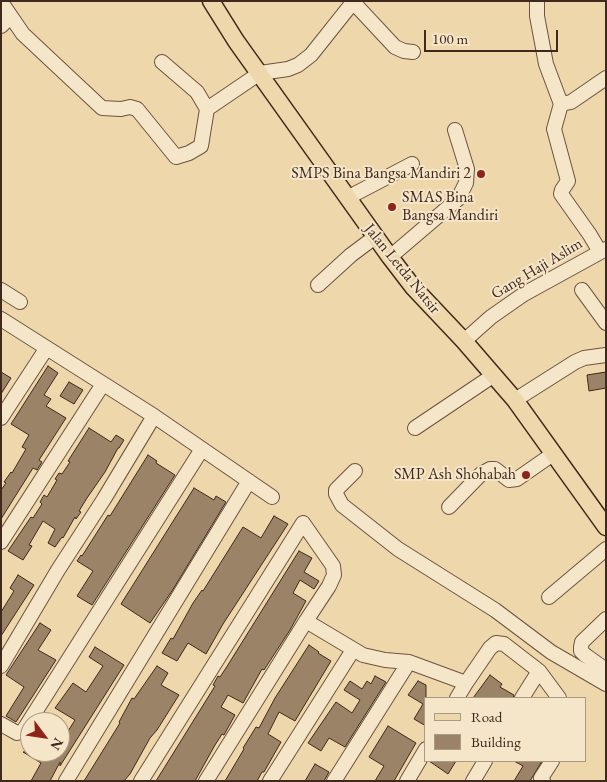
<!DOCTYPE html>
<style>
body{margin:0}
#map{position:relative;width:607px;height:782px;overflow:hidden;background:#efd7ac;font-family:"EB Garamond",serif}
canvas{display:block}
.frame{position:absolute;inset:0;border:2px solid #3f281c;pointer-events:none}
.legend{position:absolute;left:424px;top:697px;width:162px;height:65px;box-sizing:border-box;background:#f5e5c9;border:1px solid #ac9984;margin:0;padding:6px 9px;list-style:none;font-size:15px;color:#3f281c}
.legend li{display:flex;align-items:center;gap:10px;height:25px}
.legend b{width:25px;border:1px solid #ac9984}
.north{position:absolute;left:20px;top:712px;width:50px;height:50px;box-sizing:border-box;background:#f5e5c9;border:1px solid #ac9984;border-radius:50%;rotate:121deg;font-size:14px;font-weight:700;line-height:20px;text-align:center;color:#3f281c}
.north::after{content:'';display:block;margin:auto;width:18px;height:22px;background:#8f2418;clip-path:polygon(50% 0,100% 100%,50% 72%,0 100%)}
.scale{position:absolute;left:424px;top:30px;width:134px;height:22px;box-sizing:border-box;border:2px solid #3f281c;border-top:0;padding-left:6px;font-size:15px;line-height:18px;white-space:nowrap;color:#3f281c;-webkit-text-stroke:4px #f5e5c9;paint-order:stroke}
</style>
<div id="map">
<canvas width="607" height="782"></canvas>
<div class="frame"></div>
<ul class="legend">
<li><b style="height:6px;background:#efd7ac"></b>Road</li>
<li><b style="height:14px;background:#9b8367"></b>Building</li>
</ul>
<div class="north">N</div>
<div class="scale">100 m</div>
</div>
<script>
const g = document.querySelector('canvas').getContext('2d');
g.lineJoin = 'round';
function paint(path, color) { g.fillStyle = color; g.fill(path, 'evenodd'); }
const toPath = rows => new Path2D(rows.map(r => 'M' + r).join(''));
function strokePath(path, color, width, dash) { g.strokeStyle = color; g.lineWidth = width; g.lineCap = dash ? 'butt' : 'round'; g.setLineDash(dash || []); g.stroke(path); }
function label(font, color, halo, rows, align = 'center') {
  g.font = font + ' "EB Garamond",serif'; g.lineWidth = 4; g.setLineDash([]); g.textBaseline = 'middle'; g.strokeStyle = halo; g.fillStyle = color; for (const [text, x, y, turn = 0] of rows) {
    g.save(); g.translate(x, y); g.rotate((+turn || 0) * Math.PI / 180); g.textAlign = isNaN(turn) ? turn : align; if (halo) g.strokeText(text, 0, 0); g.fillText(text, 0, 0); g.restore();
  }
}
const building = toPath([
 [48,366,58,373,44,395,51,399,46,406,66,418,39,460,42,462,37,470,33,468,1,519,1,490,6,483,4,482,11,472,12,473,26,449,22,447,29,435,11,424,48,366],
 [1,372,11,378,1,394,1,372],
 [606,372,606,388,589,391,587,375,606,372],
 [69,382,83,390,74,404,60,396,69,382],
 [89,428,111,442,116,435,124,440,119,448,118,448,105,472,87,498,79,511,81,512,76,519,75,517,63,538,62,537,55,547,48,543,55,529,43,521,29,545,32,546,23,560,8,551,31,517,33,518,42,504,40,502,44,495,47,497,57,480,55,479,59,473,62,474,70,462,68,461,89,428],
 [148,455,157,461,156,463,175,475,92,605,77,596,93,571,77,561,81,555,82,556,108,515,110,516,148,455],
 [194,488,214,500,216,496,226,502,172,591,150,623,121,604,194,488],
 [274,516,288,524,223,624,206,654,188,643,177,661,162,653,171,638,173,639,193,603,202,590,203,591,243,527,261,538,274,516],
 [299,551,312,558,304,572,319,581,314,589,300,580,293,593,306,601,290,630,264,670,262,669,243,703,228,695,221,707,235,715,224,735,222,734,215,745,195,781,156,781,215,686,213,685,218,676,220,677,226,668,299,551],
 [18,575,34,585,1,636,1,612,14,591,10,588,18,575],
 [40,623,51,630,38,650,56,660,16,722,6,716,24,687,6,675,40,623],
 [309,645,319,652,318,653,331,661,295,721,279,712,268,734,281,742,264,772,262,772,257,781,225,781,244,749,243,748,256,727,259,728,275,698,309,645],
 [95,647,124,665,60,766,60,762,50,781,31,781,41,763,23,752,40,752,50,759,54,752,60,752,60,744,75,720,55,708,73,683,86,692,103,666,89,657,95,647],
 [157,666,168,673,161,685,179,695,157,730,150,738,130,774,124,781,84,781,120,723,119,722,132,698,134,699,157,666],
 [490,675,502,684,500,687,514,695,513,698,473,698,490,675],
 [375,676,386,682,345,747,329,738,321,751,308,743,336,702,352,713,360,700,344,690,350,681,362,689,367,681,371,684,375,676],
 [418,681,426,685,426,726,414,719,423,704,408,695,418,681],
 [388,726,416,743,394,781,375,781,384,766,369,757,388,726],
 [429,761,456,761,448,774,429,761],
 [514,761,542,761,530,781,514,781,523,766,514,761],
 [315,764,329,772,324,781,305,781,315,764]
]);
const minor = toPath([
 [537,1,537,16,546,64,561,104,571,102,606,78],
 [1,2,23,34,102,108,121,109,130,107,137,109,176,157,189,153,201,146,207,109,260,73,288,69,298,65,311,55,354,1],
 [353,2,395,47,404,51,413,52],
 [1,26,10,17],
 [162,62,197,92,207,109],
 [561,104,554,129,568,181,562,190,561,194,590,235,600,252],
 [347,198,412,164],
 [390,257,458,199,466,183,467,169,455,130],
 [318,285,351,255,375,237],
 [1,290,20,302],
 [582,290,606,323],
 [1,319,154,416,272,497],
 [464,341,491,317,524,294,606,249],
 [515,400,575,362,584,358,606,355],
 [1,418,46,349],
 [415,428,494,375],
 [355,471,336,490,336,494,342,505,398,549,495,610,551,652,606,684],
 [449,507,481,474,490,469,495,469,509,480,517,479,553,454],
 [1,542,103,384],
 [549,597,606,549],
 [606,619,582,642,581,647,581,651,585,655,606,670],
 [1,666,58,570,104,499,154,416],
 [457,698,466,683],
 [522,698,539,671],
 [1,724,17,733,22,732,25,728,202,449],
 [66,781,249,481],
 [141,781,303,523,333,566,334,575,329,586,306,621,363,655,385,660,409,662,466,683,490,648,496,643,504,644,539,671,559,698],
 [206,781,306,621],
 [270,781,353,650],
 [334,781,409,662],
 [407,781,426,749],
 [473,781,485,761],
 [543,781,541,778,552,761]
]);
const major = toPath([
 [211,1,236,41,390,257,413,287,464,341,515,400,606,527]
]);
const markers = [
 [481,174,5,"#8f2418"],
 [392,207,5,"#8f2418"],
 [526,475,5,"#8f2418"]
];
const poiNames = [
 ["SMPS Bina Bangsa Mandiri 2",471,174],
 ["SMAS Bina",402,198,"left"],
 ["Bangsa Mandiri",402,216,"left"],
 ["SMP Ash Shohabah",516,475]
];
const streetNames = [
 ["Jalan Letda Natsir",402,269,51],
 ["Gang Haji Aslim",537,269,-31]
];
paint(building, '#9b8367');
strokePath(building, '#3f281c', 1);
strokePath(minor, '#6b5440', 16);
strokePath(major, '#3f281c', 19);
strokePath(minor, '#f5e5c9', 14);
strokePath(major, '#efd7ac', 16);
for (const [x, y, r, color] of markers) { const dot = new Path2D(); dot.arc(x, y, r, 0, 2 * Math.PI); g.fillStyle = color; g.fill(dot); strokePath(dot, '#f5e5c9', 2); }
label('16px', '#3f281c', '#f5e5c9', poiNames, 'right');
label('16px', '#3f281c', '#f5e5c9', streetNames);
</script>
